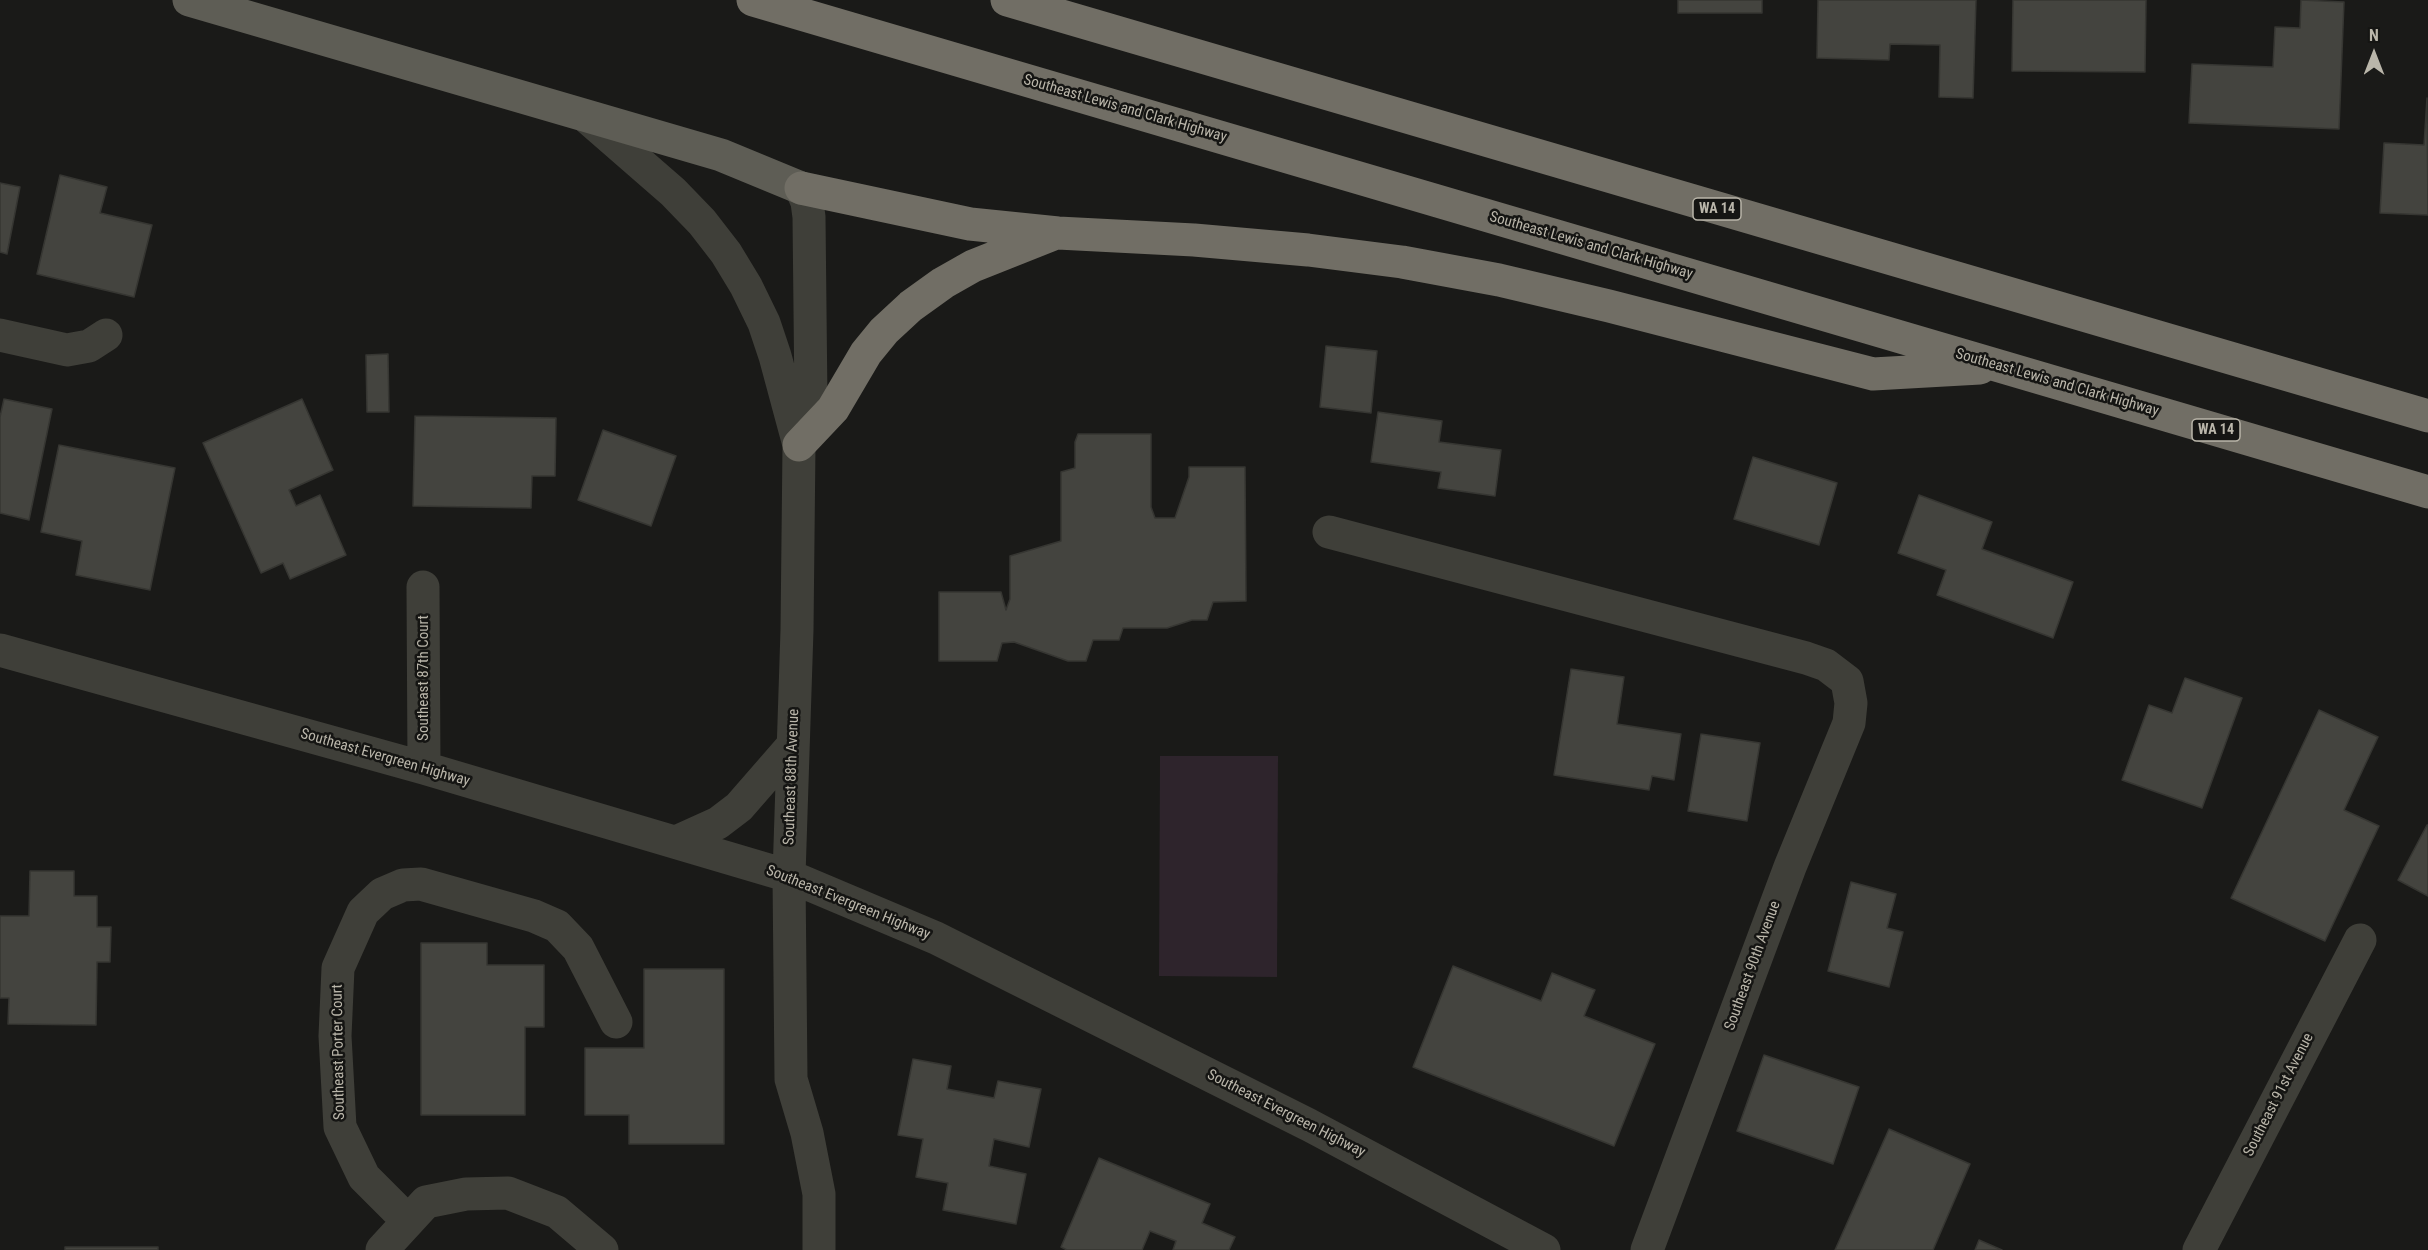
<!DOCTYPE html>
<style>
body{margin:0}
#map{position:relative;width:2428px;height:1250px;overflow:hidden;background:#1a1a18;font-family:"Roboto Condensed",sans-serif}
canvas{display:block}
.north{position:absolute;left:2344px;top:24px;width:60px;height:60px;-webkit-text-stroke:4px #151513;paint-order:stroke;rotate:0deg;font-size:16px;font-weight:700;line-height:24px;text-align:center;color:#bab6aa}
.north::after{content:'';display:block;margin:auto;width:21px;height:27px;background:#bab6aa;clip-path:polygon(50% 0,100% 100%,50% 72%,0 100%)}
</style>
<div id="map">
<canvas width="2428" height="1250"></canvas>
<div class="north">N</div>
</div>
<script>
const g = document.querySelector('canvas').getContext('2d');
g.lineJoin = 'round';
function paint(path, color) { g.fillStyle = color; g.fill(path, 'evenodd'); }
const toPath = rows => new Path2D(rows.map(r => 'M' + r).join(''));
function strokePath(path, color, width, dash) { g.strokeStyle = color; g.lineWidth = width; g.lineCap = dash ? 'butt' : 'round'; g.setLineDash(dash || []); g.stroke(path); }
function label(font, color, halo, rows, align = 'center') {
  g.font = font + ' "Roboto Condensed",sans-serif'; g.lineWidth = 5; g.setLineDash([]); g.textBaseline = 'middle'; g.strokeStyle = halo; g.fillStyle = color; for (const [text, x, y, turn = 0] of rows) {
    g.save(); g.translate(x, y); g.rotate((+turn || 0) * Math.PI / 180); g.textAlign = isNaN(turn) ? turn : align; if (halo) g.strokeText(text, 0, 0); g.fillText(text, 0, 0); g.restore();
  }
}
const green = toPath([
 [1160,756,1278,756,1277,977,1159,976]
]);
const building = toPath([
 [1678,0,1762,0,1762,13,1678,13,1678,0],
 [1818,0,1976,0,1973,98,1939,97,1940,45,1890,44,1889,60,1817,58,1818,0],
 [2013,0,2146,0,2145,72,2012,71,2013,0],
 [2301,0,2344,2,2339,129,2189,123,2192,64,2273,67,2275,27,2300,28,2301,0],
 [2427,98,2428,215,2380,213,2384,143,2424,145,2427,98],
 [60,175,107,187,100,213,152,225,134,297,37,274,60,175],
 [0,183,20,187,7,254,0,252,0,183],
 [1326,346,1377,351,1371,413,1320,407,1326,346],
 [388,354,389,412,367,412,366,355,388,354],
 [4,399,52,409,29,520,0,513,0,417,4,399],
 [302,399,333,470,289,490,296,506,320,495,346,555,290,579,283,563,261,573,203,443,302,399],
 [1378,412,1442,421,1439,442,1501,450,1495,496,1438,488,1441,472,1371,462,1378,412],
 [415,416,556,418,555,476,532,476,531,508,413,506,415,416],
 [603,430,676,456,651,526,578,500,603,430],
 [1078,434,1151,434,1151,507,1155,518,1175,518,1189,477,1189,467,1245,467,1246,601,1213,602,1207,620,1192,620,1167,628,1123,628,1119,640,1093,640,1086,661,1068,661,1014,642,1002,643,997,661,939,661,939,592,1001,592,1006,610,1010,599,1010,556,1061,541,1061,472,1075,468,1075,442,1078,434],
 [59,445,175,468,150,590,76,575,82,541,41,532,59,445],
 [1753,457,1837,483,1819,545,1734,519,1753,457],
 [1919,495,1992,522,1982,549,2073,582,2053,638,1937,595,1946,570,1898,553,1919,495],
 [1571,669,1624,677,1617,724,1681,734,1674,780,1652,776,1649,790,1554,775,1571,669],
 [2185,678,2242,698,2202,808,2122,780,2149,705,2172,713,2185,678],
 [2319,710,2378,737,2344,810,2379,826,2325,941,2231,898,2319,710],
 [1701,734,1760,743,1747,821,1688,811,1701,734],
 [2427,825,2428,825,2428,896,2398,880,2427,825],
 [30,871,74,871,74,896,97,896,97,927,111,927,110,962,97,962,96,1025,8,1024,9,998,0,998,0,916,29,916,30,871],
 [1851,882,1896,894,1887,928,1903,932,1889,987,1828,971,1851,882],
 [421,943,487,943,487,965,544,965,544,1027,525,1027,525,1115,421,1115,421,943],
 [1453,966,1541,1001,1552,973,1595,990,1584,1016,1655,1044,1614,1146,1413,1067,1453,966],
 [644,969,724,969,724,1144,629,1144,629,1115,585,1115,585,1048,644,1048,644,969],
 [1764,1055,1859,1087,1833,1164,1737,1131,1764,1055],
 [913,1059,951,1066,947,1089,994,1098,998,1081,1041,1089,1029,1147,994,1139,989,1166,1026,1174,1016,1224,943,1210,948,1183,916,1177,923,1139,898,1135,913,1059],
 [1889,1129,1970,1164,1933,1250,1835,1250,1889,1129],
 [1099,1158,1210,1204,1202,1223,1235,1237,1229,1250,1173,1250,1176,1241,1150,1231,1142,1250,1067,1250,1061,1247,1099,1158],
 [1979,1240,2002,1250,1975,1250,1979,1240],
 [65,1247,158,1247,158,1250,65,1250,65,1247]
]);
const minor = toPath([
 [588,118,673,192,702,222,726,253,746,286,764,323,775,356,799,445],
 [801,188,807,202,809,217,811,402,799,445,797,630,789,876,791,1079,807,1133,819,1194,819,1250],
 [0,335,67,350,89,346,106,335],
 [1329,532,1806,658,1826,665,1847,681,1851,703,1849,723,1790,867,1647,1250],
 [423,587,424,768],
 [0,650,424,768,789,876,936,938,1309,1125,1544,1250],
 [676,842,718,823,739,807,793,745],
 [408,1221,364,1177,340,1127,335,1036,338,968,363,912,382,894,403,885,421,884,534,916,557,926,578,948,616,1022],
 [382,1250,426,1202,466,1194,508,1193,557,1212,602,1250],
 [2199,1250,2360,940]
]);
const major = toPath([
 [189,0,721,155,801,188]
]);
const highway = toPath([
 [753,0,2428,492],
 [1007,0,2428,416],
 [801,188,970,224,1058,233,1194,240,1308,250,1402,262,1499,280,1609,306,1873,374,1980,368],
 [799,445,833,409,866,353,884,331,911,306,943,283,973,266,1051,235]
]);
const shields = [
 [1717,209,48],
 [2216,430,48]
];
const shieldNames = [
 ["WA 14",1717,209],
 ["WA 14",2216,430]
];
const streetNames = [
 ["Southeast Lewis and Clark Highway",1125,109,16],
 ["Southeast Lewis and Clark Highway",1591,246,16],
 ["Southeast Lewis and Clark Highway",2057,383,16],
 ["Southeast 87th Court",424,678,-90],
 ["Southeast Evergreen Highway",385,758,16],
 ["Southeast 88th Avenue",792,777,-88],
 ["Southeast Evergreen Highway",848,903,22],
 ["Southeast 90th Avenue",1753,966,-70],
 ["Southeast Porter Court",339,1052,-91],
 ["Southeast 91st Avenue",2279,1095,-63],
 ["Southeast Evergreen Highway",1286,1114,27]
];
paint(green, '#2e242c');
paint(building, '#44443f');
strokePath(building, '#363632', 1.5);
strokePath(minor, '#3f3f39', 33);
strokePath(major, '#5e5d55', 33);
strokePath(highway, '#716e65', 33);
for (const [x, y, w] of shields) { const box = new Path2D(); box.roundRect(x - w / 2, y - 11, w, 22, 4.5); g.fillStyle = '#151513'; g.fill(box); strokePath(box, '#bab6aa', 1.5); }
label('bold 14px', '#bab6aa', null, shieldNames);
label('15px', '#bab6aa', '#151513', streetNames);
</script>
